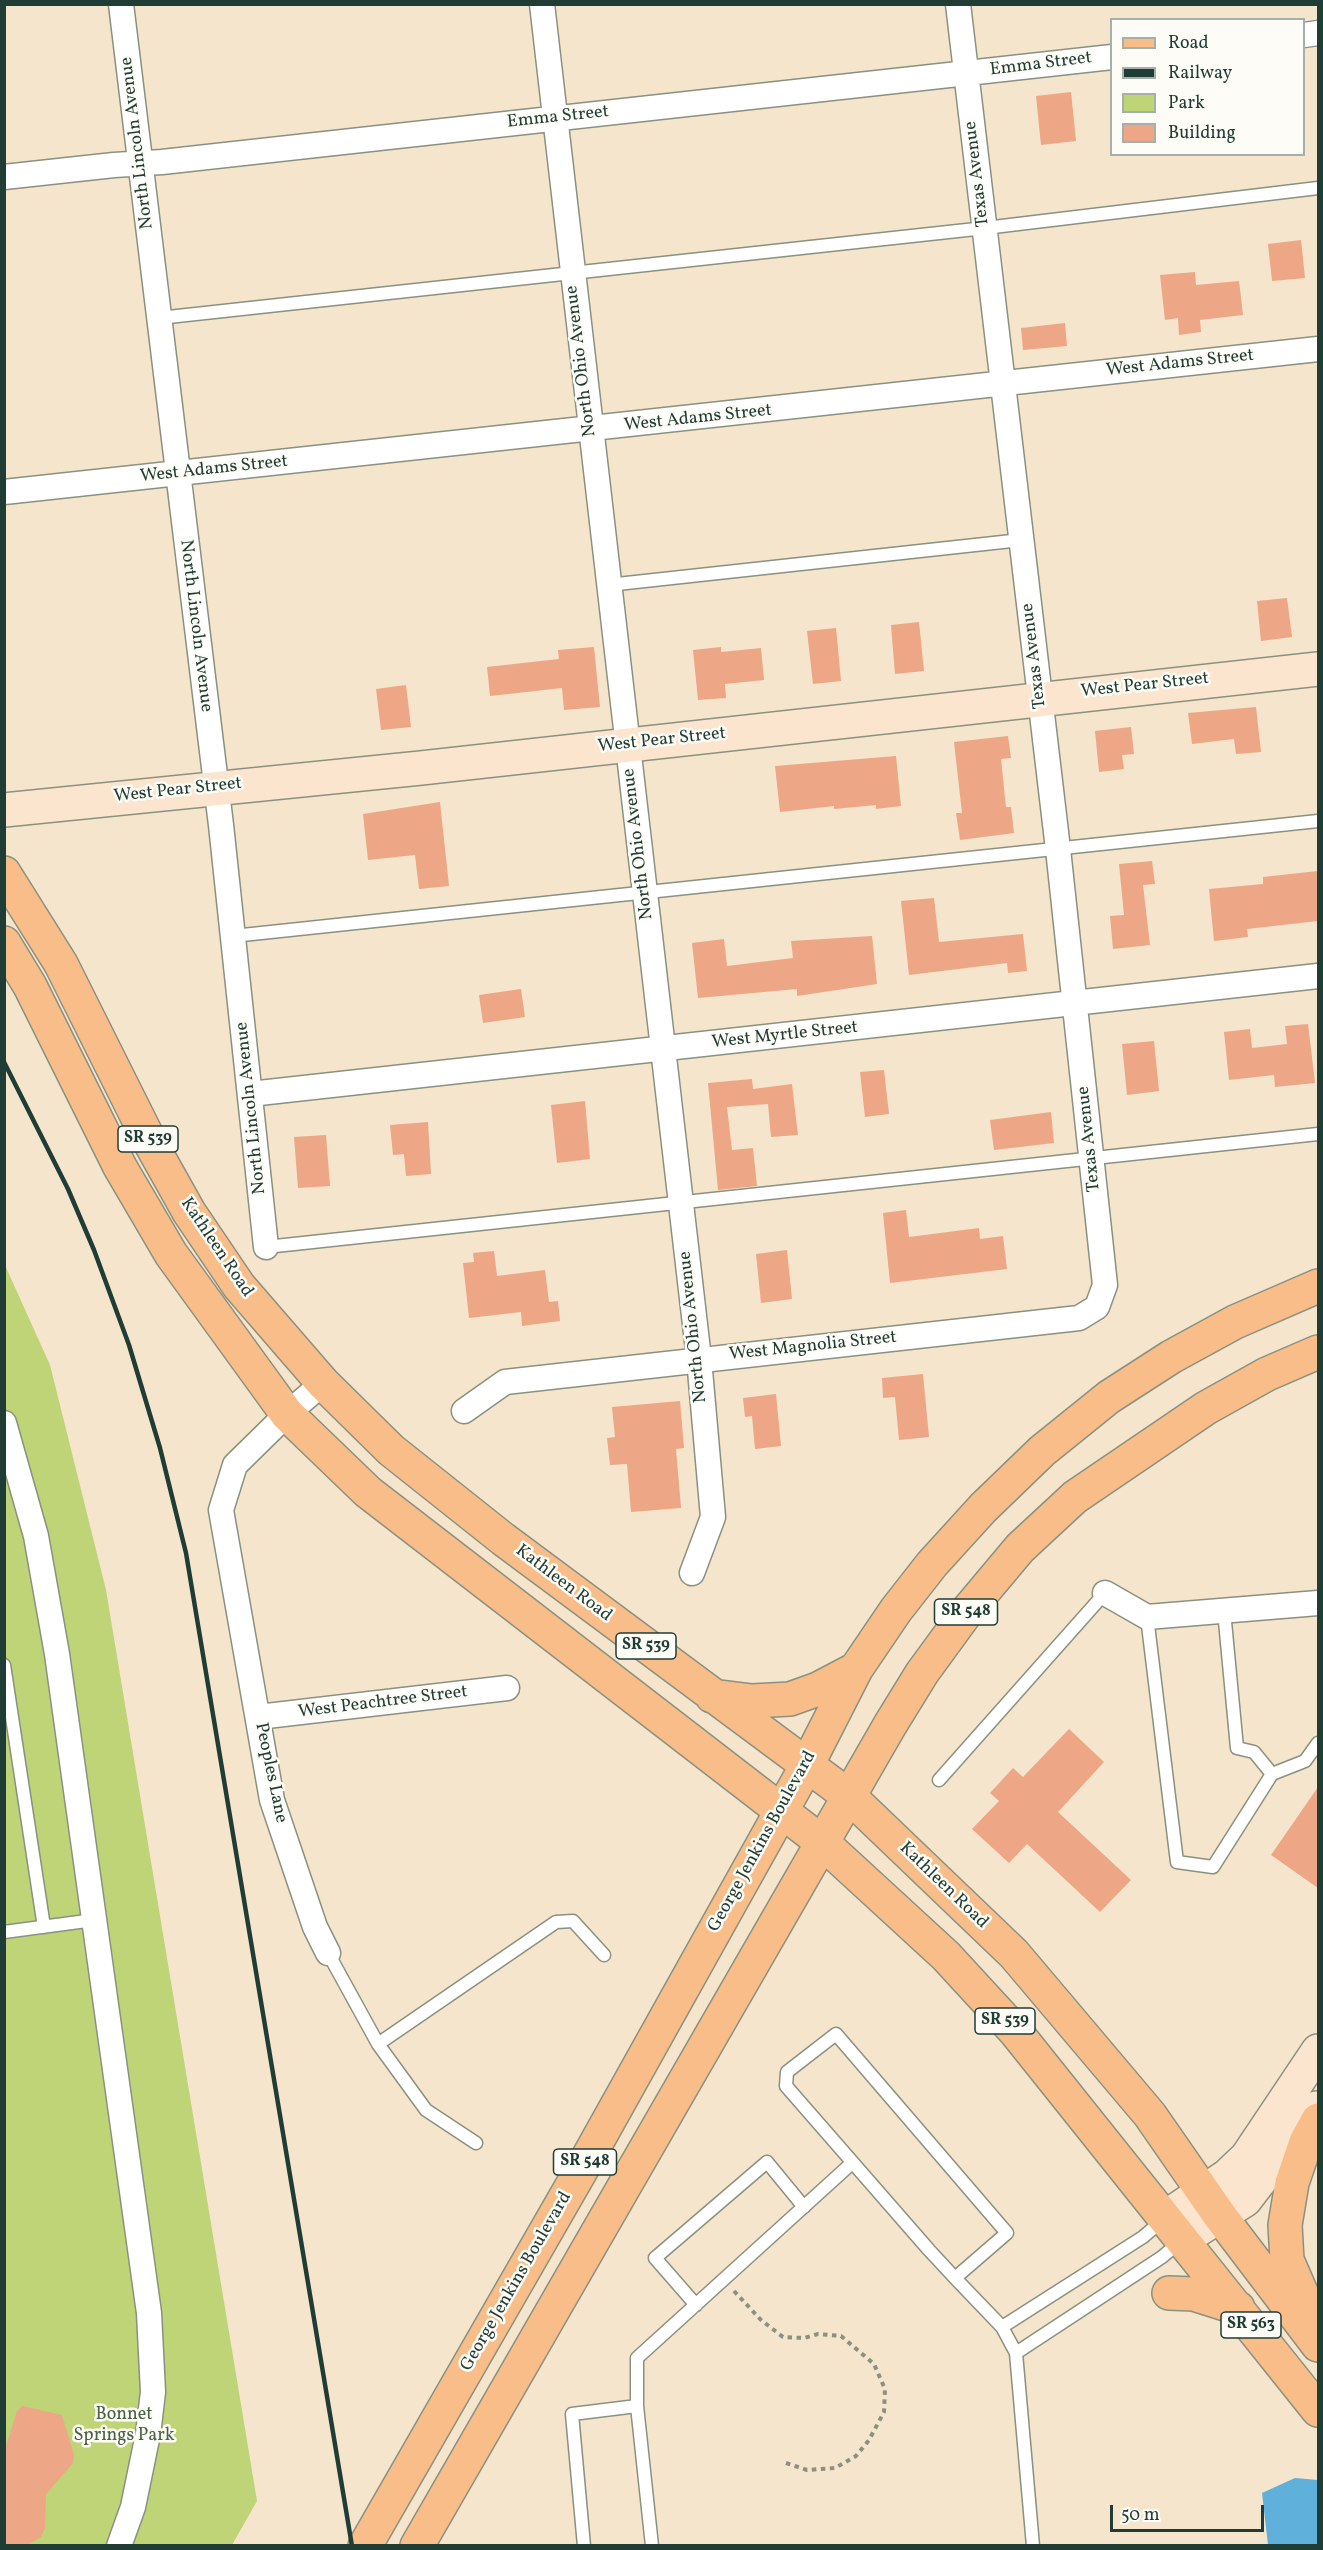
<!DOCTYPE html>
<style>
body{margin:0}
#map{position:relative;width:1323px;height:2550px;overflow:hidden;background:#f4e5cc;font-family:Vollkorn,serif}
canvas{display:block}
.frame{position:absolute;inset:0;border:6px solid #1f3d34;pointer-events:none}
.legend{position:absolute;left:1110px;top:18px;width:195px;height:138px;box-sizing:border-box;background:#fdfcf7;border:2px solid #a4b0a9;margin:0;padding:8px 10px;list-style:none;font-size:18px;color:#1f3d34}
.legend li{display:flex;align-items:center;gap:12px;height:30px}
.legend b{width:30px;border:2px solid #a4b0a9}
.scale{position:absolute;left:1110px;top:2505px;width:154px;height:27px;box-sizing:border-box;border:3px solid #1f3d34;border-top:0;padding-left:8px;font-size:18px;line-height:21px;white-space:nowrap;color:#1f3d34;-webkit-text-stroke:4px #fdfcf7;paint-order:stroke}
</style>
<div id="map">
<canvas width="1323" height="2550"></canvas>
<div class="frame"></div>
<ul class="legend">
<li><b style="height:8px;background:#f8bd88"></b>Road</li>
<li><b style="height:8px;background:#1f3d34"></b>Railway</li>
<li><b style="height:16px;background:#bfd377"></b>Park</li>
<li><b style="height:16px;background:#eda686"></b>Building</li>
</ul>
<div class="scale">50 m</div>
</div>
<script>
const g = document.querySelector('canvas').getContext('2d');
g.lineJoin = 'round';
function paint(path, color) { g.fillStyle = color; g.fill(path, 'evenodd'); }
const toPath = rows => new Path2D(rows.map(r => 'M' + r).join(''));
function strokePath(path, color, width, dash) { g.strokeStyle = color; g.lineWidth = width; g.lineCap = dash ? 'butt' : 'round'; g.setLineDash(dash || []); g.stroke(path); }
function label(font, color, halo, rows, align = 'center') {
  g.font = font + ' Vollkorn,serif'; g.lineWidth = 5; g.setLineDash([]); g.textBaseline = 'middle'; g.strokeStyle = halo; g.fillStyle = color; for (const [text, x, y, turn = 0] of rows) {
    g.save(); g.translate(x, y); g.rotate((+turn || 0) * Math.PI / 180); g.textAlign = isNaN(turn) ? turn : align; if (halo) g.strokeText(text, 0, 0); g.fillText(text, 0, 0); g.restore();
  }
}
const green = toPath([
 [4,1263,50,1365,106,1590,257,2501,232,2545,5,2545]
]);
const water = toPath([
 [1295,2478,1318,2480,1318,2545,1268,2545,1262,2493]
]);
const building = toPath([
 [1071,92,1076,141,1041,145,1036,96],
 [1301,240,1305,278,1272,281,1268,244],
 [1195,272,1196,285,1239,281,1243,315,1200,320,1201,332,1179,335,1178,318,1165,320,1160,275],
 [1065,323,1067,346,1023,350,1021,328],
 [1287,598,1292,637,1261,641,1257,601],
 [919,622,924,671,895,674,891,625],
 [836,628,841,681,813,684,807,631],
 [594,647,600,707,564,710,562,688,490,696,487,667,559,659,558,650],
 [721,647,721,652,761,648,764,680,725,684,726,698,698,700,693,650],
 [406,685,411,727,381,730,376,689],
 [1256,707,1261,752,1236,754,1234,739,1192,744,1188,713],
 [1131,727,1134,754,1122,755,1124,769,1099,772,1095,731],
 [1008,736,1011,758,1001,759,1006,807,1011,807,1014,833,960,840,956,813,962,813,954,742],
 [896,756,901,806,876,809,876,805,834,809,834,806,780,812,775,766],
 [440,802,449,886,419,889,415,855,368,860,363,814],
 [1152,861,1155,884,1143,885,1150,945,1113,949,1110,916,1124,915,1119,864],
 [1318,871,1318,921,1247,929,1248,937,1214,941,1209,889,1263,884,1263,877],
 [934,898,939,942,1023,934,1027,971,1008,973,1007,963,909,975,901,901],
 [872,936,877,984,797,996,797,989,698,998,692,943,724,939,727,966,793,958,791,941],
 [521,989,525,1017,483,1023,479,995],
 [1308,1024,1315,1083,1275,1087,1274,1075,1229,1080,1224,1032,1250,1029,1252,1048,1287,1044,1285,1026],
 [1154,1041,1159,1091,1127,1095,1122,1044],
 [884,1070,889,1114,865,1117,860,1072],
 [752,1079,753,1089,792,1084,798,1135,771,1137,768,1104,727,1107,732,1150,753,1148,757,1186,718,1190,708,1083],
 [585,1101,590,1159,557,1163,551,1105],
 [1051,1112,1054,1143,994,1150,990,1120],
 [428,1122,431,1174,406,1176,404,1154,393,1155,390,1125],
 [326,1135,330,1186,298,1188,294,1137],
 [906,1210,909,1237,979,1228,980,1239,1003,1236,1007,1269,890,1283,883,1213],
 [787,1250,792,1299,761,1303,756,1254],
 [494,1251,497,1276,545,1270,549,1302,558,1301,560,1321,522,1326,521,1312,469,1318,463,1263,474,1262,473,1253],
 [923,1374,929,1437,899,1440,895,1397,883,1398,882,1378],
 [776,1394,781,1446,755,1449,752,1416,745,1417,743,1398],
 [680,1401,684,1448,676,1449,681,1508,631,1512,627,1464,610,1465,607,1438,615,1437,612,1407],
 [1069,1729,1104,1762,1058,1812,1131,1880,1100,1912,1027,1844,1009,1863,972,1829,999,1801,990,1793,1013,1768,1023,1777],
 [1318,1787,1318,1888,1271,1855],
 [22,2406,62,2415,74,2455,73,2463,46,2494,45,2528,41,2537,27,2545,4,2546,4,2453,17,2411]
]);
const path = toPath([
 [734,2291,761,2320,783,2337,804,2338,818,2334,841,2336,874,2364,885,2389,884,2412,869,2440,856,2456,835,2468,807,2470,786,2463]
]);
const lane = toPath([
 [159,318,985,228,1318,188],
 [608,585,1021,540],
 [233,936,1318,821],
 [266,1247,1318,1134],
 [1147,1617,1177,1862,1213,1867,1272,1774,1254,1752,1237,1748,1224,1611],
 [4,1665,44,1927],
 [1272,1774,1305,1761,1318,1743],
 [939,1780,1105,1593],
 [4,1932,94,1920],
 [328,1953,378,2044,426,2110,476,2143],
 [378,2044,556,1922,573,1921,604,1955],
 [955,2278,1007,2233,836,2034,787,2072,786,2086,929,2250,955,2278,1002,2327,1016,2353,1033,2546],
 [696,2305,655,2258,767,2162,804,2207],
 [1002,2327,1143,2237,1163,2220],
 [1016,2353,1162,2257,1181,2241],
 [637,2406,637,2358,852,2163],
 [584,2546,572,2414,637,2406,652,2546]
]);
const street = toPath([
 [121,4,221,825,266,1247],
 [542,4,699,1359,713,1517,692,1573],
 [1304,35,1318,33],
 [4,177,114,165,162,162,1112,57],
 [4,492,1318,349],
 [250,1094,1318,976],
 [323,1383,287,1414,235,1465,221,1510,272,1800,315,1927,328,1953],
 [464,1411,505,1382,1079,1318,1097,1307,1105,1285,1058,849,958,4],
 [4,1423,36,1536,57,1654,149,2313,153,2392,148,2434,133,2507,119,2546],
 [1105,1593,1147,1617,1318,1603],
 [258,1717,507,1688]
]);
const secondary = toPath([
 [4,810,421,768,1318,669],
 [1166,2217,1227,2176,1247,2157,1318,2051],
 [1183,2239,1245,2200,1316,2108]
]);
const primary = toPath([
 [4,873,61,964,151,1144,189,1212,239,1286,323,1383,391,1450,503,1539,850,1797,1014,1954,1150,2115,1220,2216,1318,2345],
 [4,943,30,986,120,1167,171,1254,287,1414,368,1492,823,1843,946,1956,1015,2031,1318,2410],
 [712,1696,752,1701,790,1699,818,1689,856,1669],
 [1169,2293,1194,2294,1238,2308],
 [1310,2313,1287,2260,1285,2225,1292,2183,1306,2142,1318,2120],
 [365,2546,580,2172,806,1767,856,1669,896,1610,932,1564,983,1508,1042,1451,1109,1397,1171,1357,1235,1322,1318,1286],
 [417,2546,890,1725,922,1673,968,1610,1020,1548,1075,1497,1206,1408,1267,1374,1318,1352]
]);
const rail = toPath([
 [4,1062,68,1189,94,1250,129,1345,160,1448,186,1553,352,2546]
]);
const shields = [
 [148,1139,60],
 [966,1612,63],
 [646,1646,60],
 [1005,2021,60],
 [585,2162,63],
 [1251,2325,60]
];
const shieldNames = [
 ["SR 539",148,1139],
 ["SR 548",966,1612],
 ["SR 539",646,1646],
 ["SR 539",1005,2021],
 ["SR 548",585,2162],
 ["SR 563",1251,2325]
];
const streetNames = [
 ["Emma Street",1041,65,-7],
 ["Emma Street",558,118,-6],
 ["North Lincoln Avenue",138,143,-97],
 ["Texas Avenue",978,174,-97],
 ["North Ohio Avenue",582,361,-97],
 ["West Adams Street",1180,364,-6],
 ["West Adams Street",698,419,-6],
 ["West Adams Street",214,470,-6],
 ["North Lincoln Avenue",195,626,83],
 ["Texas Avenue",1035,656,-97],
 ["West Pear Street",1145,686,-6],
 ["West Pear Street",662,741,-6],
 ["West Pear Street",178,791,-6],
 ["North Ohio Avenue",639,844,-97],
 ["West Myrtle Street",785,1036,-6],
 ["North Lincoln Avenue",252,1108,-96],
 ["Texas Avenue",1090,1139,-96],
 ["Kathleen Road",216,1248,56],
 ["North Ohio Avenue",694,1327,-96],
 ["West Magnolia Street",813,1347,-6],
 ["Kathleen Road",563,1584,37],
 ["West Peachtree Street",383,1703,-7],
 ["Peoples Lane",270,1773,78],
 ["George Jenkins Boulevard",763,1842,-61],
 ["Kathleen Road",943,1886,44],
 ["George Jenkins Boulevard",517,2282,-60]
];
const parkNames = [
 ["Bonnet",124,2416],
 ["Springs Park",124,2437]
];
paint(green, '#bfd377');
paint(water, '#5fb0da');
paint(building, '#eda686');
strokePath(lane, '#8a9180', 15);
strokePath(street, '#8a9180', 27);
strokePath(secondary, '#8a9180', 36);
strokePath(primary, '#8a9180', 36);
strokePath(path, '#8a9180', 4, [4.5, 4.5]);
strokePath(lane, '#fff', 12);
strokePath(street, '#fff', 24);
strokePath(secondary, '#fce5cf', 33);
strokePath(primary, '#f8bd88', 33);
strokePath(rail, '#1f3d34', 4.5);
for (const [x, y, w] of shields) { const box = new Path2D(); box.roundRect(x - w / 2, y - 13, w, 26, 4.5); g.fillStyle = '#fdfcf7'; g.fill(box); strokePath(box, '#1f3d34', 1.5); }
label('bold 16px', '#1f3d34', null, shieldNames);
label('18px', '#1f3d34', '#fdfcf7', streetNames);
label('18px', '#476245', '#fdfcf7', parkNames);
</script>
